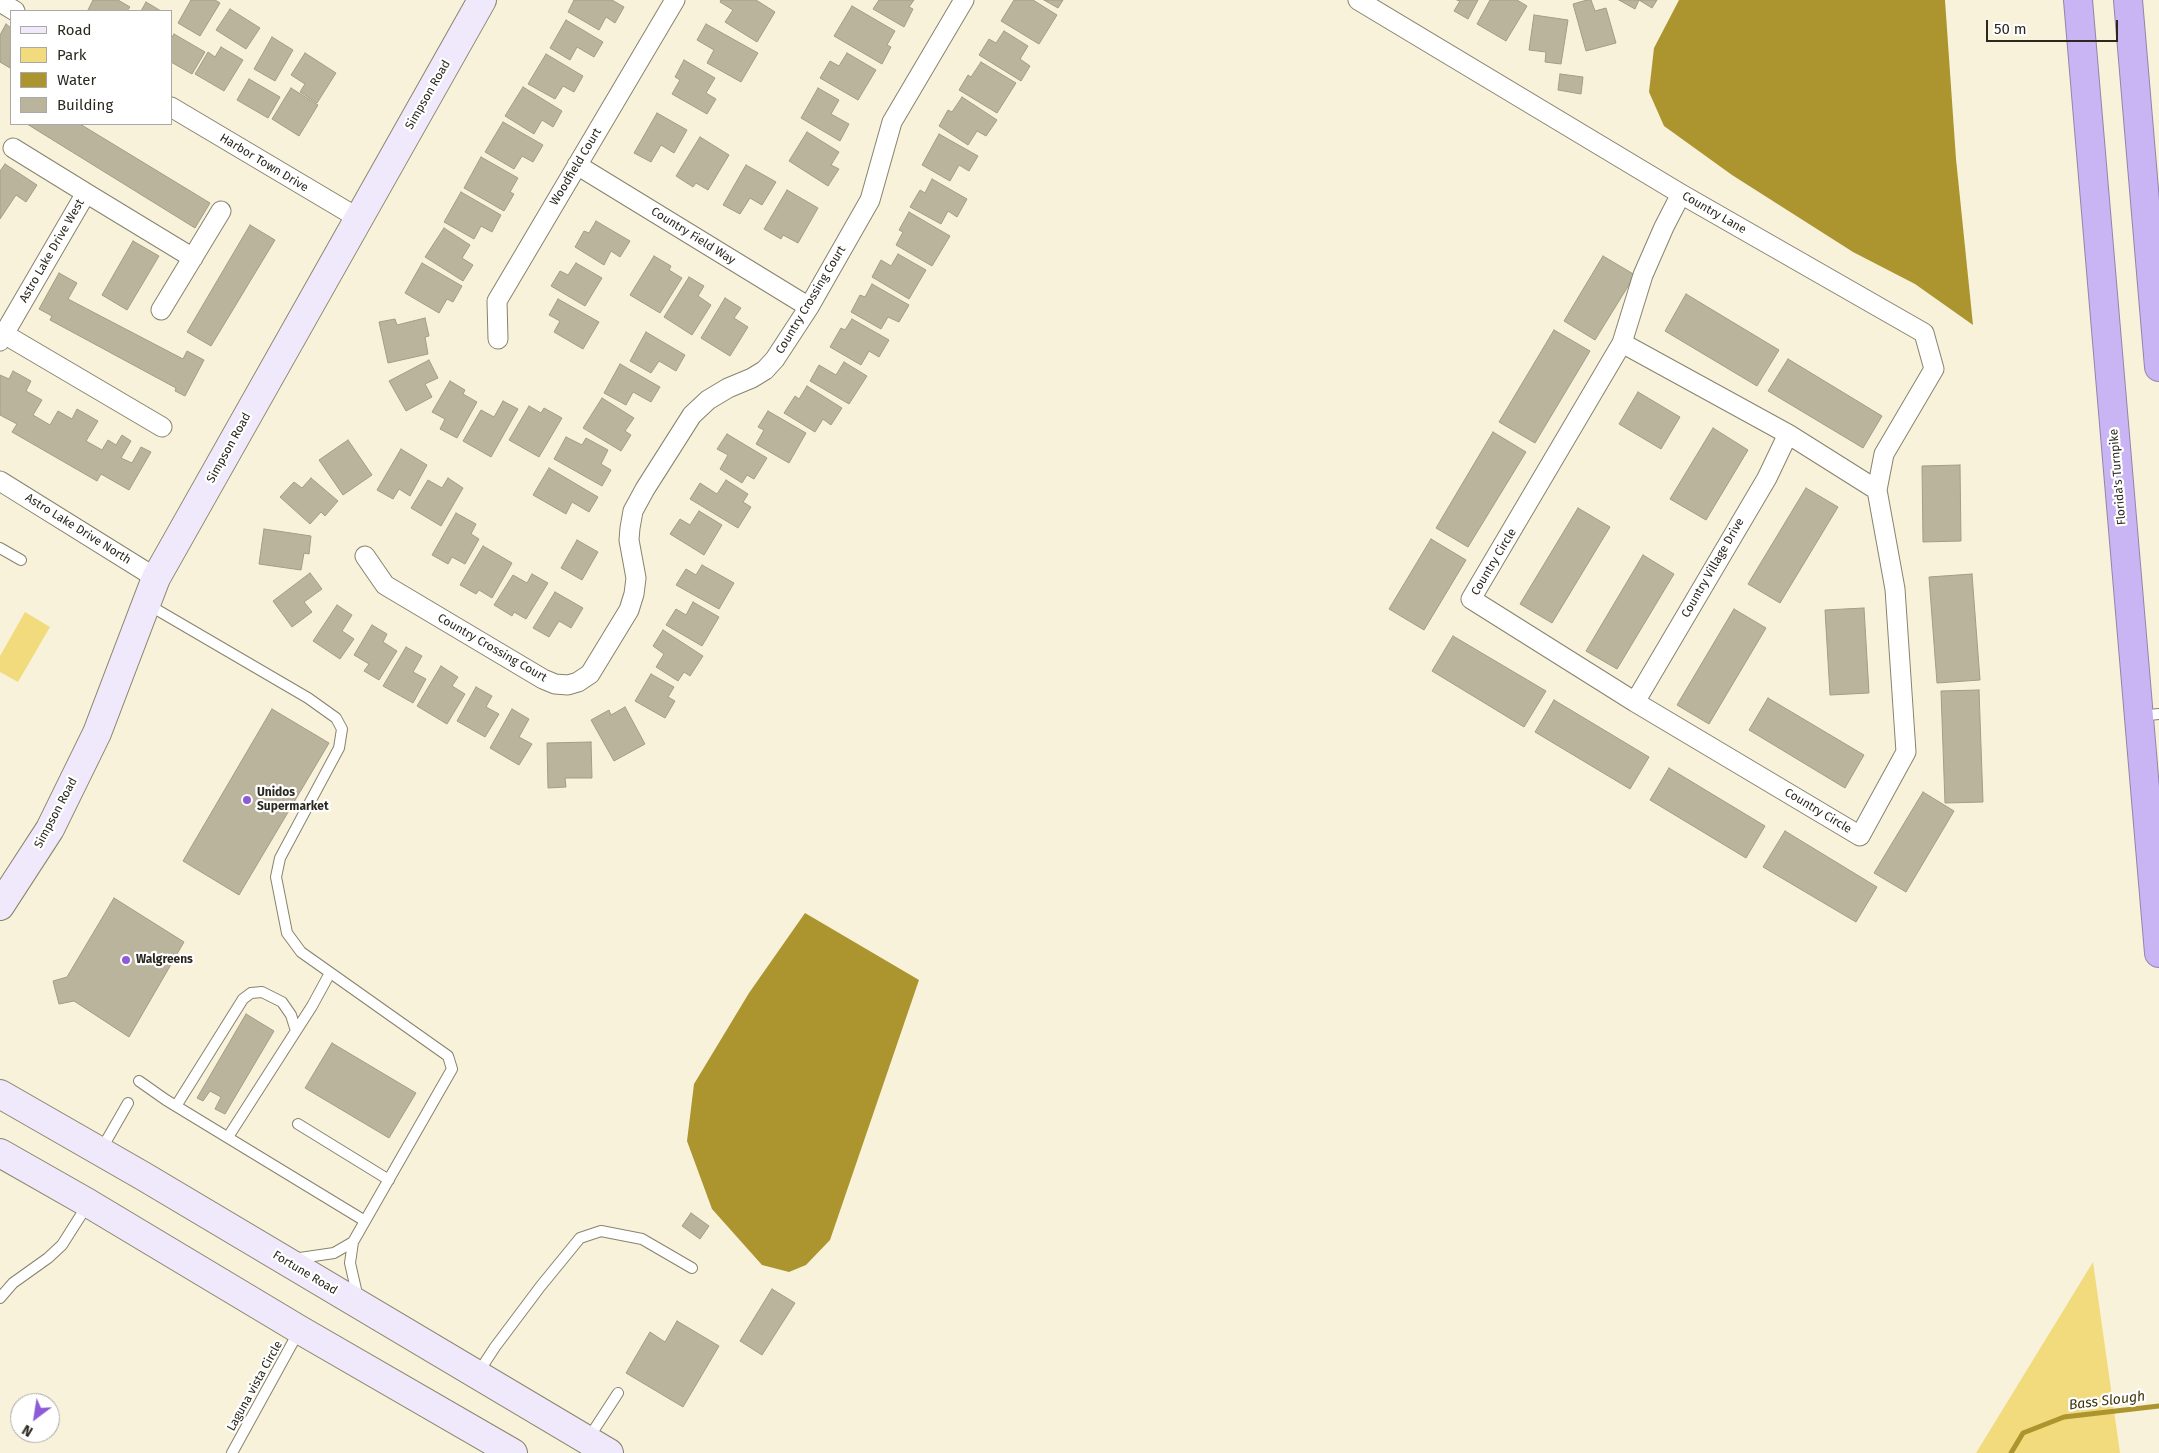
<!DOCTYPE html>
<style>
body{margin:0}
#map{position:relative;width:2159px;height:1453px;overflow:hidden;background:#f8f2da;font-family:"Fira Sans",sans-serif}
canvas{display:block}
.legend{position:absolute;left:10px;top:10px;width:162px;height:115px;box-sizing:border-box;background:#fff;border:1px solid #aaa9a5;margin:0;padding:6px 9px;list-style:none;font-size:15px;color:#2b291f}
.legend li{display:flex;align-items:center;gap:10px;height:25px}
.legend b{width:25px;border:1px solid #aaa9a5}
.north{position:absolute;left:10px;top:1393px;width:50px;height:50px;box-sizing:border-box;background:#fff;border:1px solid #aaa9a5;border-radius:50%;rotate:211deg;font-size:14px;font-weight:700;line-height:20px;text-align:center;color:#2b291f}
.north::after{content:'';display:block;margin:auto;width:18px;height:22px;background:#8c5cd6;clip-path:polygon(50% 0,100% 100%,50% 72%,0 100%)}
.scale{position:absolute;left:1986px;top:20px;width:132px;height:22px;box-sizing:border-box;border:2px solid #2b291f;border-top:0;padding-left:6px;font-size:15px;line-height:18px;white-space:nowrap;color:#2b291f;-webkit-text-stroke:4px #fff;paint-order:stroke}
</style>
<div id="map">
<canvas width="2159" height="1453"></canvas>
<ul class="legend">
<li><b style="height:6px;background:#efe9fb"></b>Road</li>
<li><b style="height:14px;background:#f2db7c"></b>Park</li>
<li><b style="height:14px;background:#ac952e"></b>Water</li>
<li><b style="height:14px;background:#bab49d"></b>Building</li>
</ul>
<div class="north">N</div>
<div class="scale">50 m</div>
</div>
<script>
const g = document.querySelector('canvas').getContext('2d');
g.lineJoin = 'round';
function paint(path, color) { g.fillStyle = color; g.fill(path, 'evenodd'); }
const toPath = rows => new Path2D(rows.map(r => 'M' + r).join(''));
function strokePath(path, color, width, dash) { g.strokeStyle = color; g.lineWidth = width; g.lineCap = dash ? 'butt' : 'round'; g.setLineDash(dash || []); g.stroke(path); }
function label(font, color, halo, rows, align = 'center') {
  g.font = font + ' "Fira Sans",sans-serif'; g.lineWidth = 4.5; g.setLineDash([]); g.textBaseline = 'middle'; g.strokeStyle = halo; g.fillStyle = color; for (const [text, x, y, turn = 0] of rows) {
    g.save(); g.translate(x, y); g.rotate((+turn || 0) * Math.PI / 180); g.textAlign = isNaN(turn) ? turn : align; if (halo) g.strokeText(text, 0, 0); g.fillText(text, 0, 0); g.restore();
  }
}
const green = toPath([
 [25,612,50,627,18,682,0,672,0,656],
 [2093,1262,2120,1453,1976,1453]
]);
const water = toPath([
 [1679,0,1945,0,1956,159,1973,325,1915,284,1853,252,1732,175,1664,126,1649,92,1654,48],
 [805,913,919,980,830,1240,806,1265,789,1272,762,1265,712,1209,687,1141,694,1084,749,993]
]);
const stream = toPath([
 [2011,1453,2023,1433,2064,1417,2159,1406]
]);
const building = toPath([
 [93,0,118,0,130,7,127,11,90,11,88,10,93,0],
 [191,0,215,0,220,3,200,36,178,23,191,0],
 [574,0,612,0,624,7,615,23,606,17,599,30,568,12,574,0],
 [721,0,756,0,775,12,757,42,725,22,733,10,720,2,721,0],
 [879,0,914,0,909,7,913,9,904,27,873,9,879,0],
 [1014,0,1033,0,1057,15,1039,44,1001,21,1014,0],
 [1044,0,1063,0,1058,8,1044,0],
 [1457,0,1478,0,1468,19,1454,11,1460,1,1457,0],
 [1490,0,1517,0,1527,6,1506,41,1477,24,1490,0],
 [1587,0,1591,0,1595,11,1606,8,1616,43,1586,51,1573,4,1587,0],
 [1619,0,1657,0,1652,8,1639,0,1635,9,1619,0],
 [146,2,161,11,141,11,146,2],
 [852,6,895,31,887,45,891,47,882,64,834,36,852,6],
 [230,9,260,28,246,49,216,30,230,9],
 [1534,15,1568,20,1561,64,1545,62,1546,52,1529,50,1534,15],
 [566,20,603,42,594,57,577,47,570,60,550,48,566,20],
 [6,24,11,28,10,68,0,62,0,35,6,24],
 [706,24,758,53,741,82,707,63,714,50,697,40,706,24],
 [1004,31,1028,46,1020,59,1030,66,1021,81,979,55,989,39,996,43,1004,31],
 [174,34,205,52,192,74,171,62,171,39,174,34],
 [272,37,293,50,275,81,254,69,272,37],
 [221,47,243,60,224,91,195,74,208,52,215,57,221,47],
 [305,53,336,73,317,103,300,92,305,84,291,75,305,53],
 [847,53,876,70,858,100,820,78,830,61,839,66,847,53],
 [546,54,583,76,574,92,563,86,555,99,528,84,546,54],
 [684,60,715,78,706,93,716,99,707,114,672,94,680,80,675,77,684,60],
 [981,62,1016,83,997,113,959,90,968,75,971,77,981,62],
 [1560,74,1583,77,1581,94,1558,90,1560,74],
 [249,79,280,97,268,118,237,100,249,79],
 [523,87,562,111,553,127,542,120,534,134,505,116,523,87],
 [291,88,318,105,299,136,272,119,291,88],
 [818,88,839,100,831,114,849,124,840,141,801,118,818,88],
 [962,97,997,120,986,136,977,131,968,145,939,126,948,110,952,112,962,97],
 [657,113,687,130,674,153,661,145,651,162,634,153,657,113],
 [503,122,543,145,533,162,522,156,514,169,485,152,503,122],
 [27,124,80,124,210,203,195,228,27,124],
 [807,132,839,152,831,165,839,169,828,186,789,161,807,132],
 [939,134,978,156,969,171,959,165,950,181,922,165,939,134],
 [700,137,729,155,708,190,696,183,693,187,676,176,700,137],
 [481,157,518,178,510,192,514,194,504,211,464,188,481,157],
 [5,164,37,185,26,202,16,195,0,219,0,171,5,164],
 [746,165,776,182,762,205,750,198,740,214,723,205,746,165],
 [932,179,967,199,957,217,948,211,941,224,910,207,920,190,925,193,932,179],
 [787,190,818,208,798,243,783,235,781,239,764,229,787,190],
 [461,192,501,215,492,232,481,226,474,239,444,222,461,192],
 [909,212,950,236,932,266,896,245,903,232,899,230,909,212],
 [596,221,630,241,620,257,611,251,604,265,575,247,584,231,589,233,596,221],
 [250,225,275,240,211,346,187,332,250,225],
 [444,228,470,245,462,258,473,265,463,281,425,257,444,228],
 [133,241,159,256,127,310,102,295,133,241],
 [898,254,926,270,909,299,872,277,881,260,891,266,898,254],
 [654,256,671,266,669,270,682,278,660,313,630,295,654,256],
 [1603,256,1635,275,1595,340,1564,321,1603,256],
 [422,263,462,286,453,302,447,299,439,313,405,293,422,263],
 [576,263,602,278,585,306,551,286,560,271,568,275,576,263],
 [59,273,77,283,68,299,183,359,187,351,204,360,185,396,175,391,176,388,50,320,52,316,39,309,59,273],
 [689,277,704,286,698,296,711,305,692,335,664,317,689,277],
 [872,284,909,305,899,322,888,317,881,329,851,312,860,295,865,297,872,284],
 [1686,294,1779,350,1757,386,1665,331,1686,294],
 [725,298,741,308,734,318,748,327,730,356,701,338,725,298],
 [558,299,599,322,583,349,554,332,560,321,549,315,558,299],
 [425,318,429,336,425,337,428,354,388,363,379,322,395,319,397,325,425,318],
 [852,319,889,340,879,357,869,351,861,365,830,347,841,328,845,330,852,319],
 [1554,330,1590,351,1535,443,1499,422,1554,330],
 [646,332,685,355,676,371,659,361,651,373,630,361,646,332],
 [1788,359,1882,416,1863,448,1768,391,1788,359],
 [429,360,438,378,425,384,432,397,406,411,389,381,429,360],
 [844,362,867,376,849,404,810,381,819,365,836,375,844,362],
 [620,364,660,387,651,402,633,392,626,405,604,393,620,364],
 [13,371,31,381,26,391,42,400,33,415,50,425,58,411,72,419,77,409,98,421,86,441,102,450,108,440,116,445,122,435,131,441,121,458,132,463,141,447,151,452,129,490,101,474,97,481,12,432,17,424,0,415,0,375,9,379,13,371],
 [450,381,465,390,463,394,477,402,457,438,440,429,445,419,432,412,450,381],
 [807,386,842,408,831,425,823,419,815,432,784,413,795,396,799,399,807,386],
 [1638,392,1680,417,1661,449,1619,424,1638,392],
 [602,398,634,418,625,431,631,435,621,451,583,428,602,398],
 [503,401,518,409,491,457,463,441,481,410,494,417,503,401],
 [529,406,541,413,544,408,562,418,539,457,509,440,529,406],
 [768,411,806,433,789,463,756,444,764,430,758,427,768,411],
 [1713,428,1748,450,1706,520,1670,499,1713,428],
 [1493,432,1526,452,1468,547,1436,528,1493,432],
 [727,434,767,458,754,479,747,475,742,483,720,469,728,455,717,449,727,434],
 [566,437,582,445,586,438,608,450,601,464,611,470,602,486,554,459,566,437],
 [348,440,372,475,343,495,319,460,348,440],
 [401,449,427,465,410,496,399,489,393,499,377,490,401,449],
 [1960,465,1961,541,1923,542,1922,466,1960,465],
 [549,468,598,497,589,512,572,502,566,514,533,495,549,468],
 [311,478,338,501,325,516,321,512,310,524,280,497,294,482,302,488,311,478],
 [448,478,463,488,441,526,411,508,428,480,442,488,448,478],
 [726,480,748,494,743,502,751,507,738,528,690,499,700,483,717,494,726,480],
 [1806,488,1838,507,1780,603,1748,584,1806,488],
 [1578,508,1610,527,1552,623,1520,604,1578,508],
 [699,511,722,525,704,555,670,534,680,519,690,525,699,511],
 [456,513,476,524,471,534,479,539,465,564,452,557,448,564,432,555,456,513],
 [264,529,311,536,309,554,304,553,301,570,259,564,264,529],
 [1431,539,1466,560,1424,630,1389,609,1431,539],
 [577,540,598,552,582,580,561,568,577,540],
 [483,546,512,563,492,598,479,590,476,594,460,585,483,546],
 [1643,555,1674,574,1617,669,1586,651,1643,555],
 [702,565,734,583,719,609,676,585,686,569,696,575,702,565],
 [310,573,322,589,304,602,312,612,292,627,273,601,310,573],
 [532,574,548,583,526,619,514,612,512,616,494,605,513,575,527,583,532,574],
 [1972,574,1980,680,1937,683,1929,577,1972,574],
 [555,592,583,608,571,628,559,621,549,637,533,628,555,592],
 [693,602,719,617,702,646,666,625,676,609,686,615,693,602],
 [337,605,352,615,342,631,354,639,340,659,313,641,337,605],
 [1864,608,1869,693,1830,695,1825,610,1864,608],
 [1734,609,1766,628,1709,724,1677,705,1734,609],
 [372,625,387,634,383,642,397,651,379,680,364,671,369,664,354,655,372,625],
 [663,630,703,656,690,676,684,672,678,681,656,667,664,654,653,646,663,630],
 [1453,636,1546,691,1524,727,1432,671,1453,636],
 [406,647,422,656,413,672,426,679,413,703,383,686,406,647],
 [441,666,458,677,452,686,465,694,447,724,417,706,441,666],
 [651,674,674,687,668,697,675,701,665,718,635,701,651,674],
 [476,687,492,696,486,707,499,714,485,737,457,721,476,687],
 [1979,690,1983,802,1945,803,1941,691,1979,690],
 [1768,698,1864,755,1845,788,1749,730,1768,698],
 [1554,700,1649,757,1630,789,1535,732,1554,700],
 [625,707,645,744,614,761,591,720,609,710,611,715,625,707],
 [272,709,329,743,239,895,183,861,272,709],
 [512,709,529,719,519,737,532,744,519,765,490,748,512,709],
 [591,742,592,778,565,778,566,787,548,788,547,743,591,742],
 [1669,768,1765,826,1746,858,1650,800,1669,768],
 [1923,792,1954,811,1906,892,1874,873,1923,792],
 [1785,831,1877,887,1856,922,1763,867,1785,831],
 [114,898,184,942,129,1037,74,1001,59,1004,53,981,67,977,114,898],
 [246,1014,274,1031,225,1114,215,1109,221,1097,210,1091,203,1101,197,1098,246,1014],
 [332,1043,416,1093,389,1138,305,1088,332,1043],
 [691,1213,709,1226,700,1239,682,1226,691,1213],
 [772,1289,795,1303,762,1355,740,1341,772,1289],
 [677,1321,719,1346,683,1407,626,1373,650,1332,665,1342,677,1321]
]);
const lane = toPath([
 [0,548,21,560],
 [147,604,308,698,336,718,342,729,339,748,280,858,276,877,287,933,301,952,448,1056,452,1069,353,1242,350,1263,358,1298],
 [2140,716,2159,714],
 [139,1081,166,1100,365,1221],
 [176,1106,243,999,251,993,262,992,282,1002,291,1015,296,1031],
 [298,1124,389,1180],
 [228,1137,312,1006,330,973],
 [101,1150,128,1103],
 [293,1259,334,1253,353,1242],
 [0,1298,13,1283,48,1258,62,1245,88,1204],
 [478,1373,495,1347,540,1287,580,1238,601,1231,642,1239,692,1268],
 [588,1439,618,1393],
 [232,1453,299,1331]
]);
const street = toPath([
 [1358,0,1681,194,1924,333,1934,369,1884,454,1877,490],
 [0,2,15,11],
 [171,107,358,218],
 [13,148,86,193],
 [577,165,809,307],
 [161,310,221,211],
 [4,334,162,427],
 [498,339,497,301,675,0],
 [0,341,86,193,193,258],
 [1622,343,1788,434,1877,490,1895,589,1906,752,1860,836,1635,702,1471,599,1622,343,1643,275,1664,227,1681,194],
 [0,481,156,578],
 [365,556,385,585,543,679,555,684,568,685,578,682,590,674,629,610,634,594,636,578,629,540,630,528,633,511,645,489,692,415,708,400,728,388,752,378,765,370,775,359,809,307,870,200,892,122,964,0],
 [1635,702,1767,478,1788,434]
]);
const secondary = toPath([
 [0,906,50,829,97,733,156,578,482,0],
 [0,1094,143,1176,609,1453],
 [0,1153,88,1203,300,1330,513,1453]
]);
const highway = toPath([
 [2078,0,2159,953],
 [2128,0,2159,367]
]);
const markers = [
 [247,800,5,"#8c5cd6"],
 [126,960,5,"#8c5cd6"]
];
const streetNames = [
 ["Simpson Road",428,95,-60],
 ["Harbor Town Drive",264,163,31],
 ["Woodfield Court",576,167,-59],
 ["Country Lane",1714,213,30],
 ["Country Field Way",693,236,32],
 ["Astro Lake Drive West",52,251,-60],
 ["Country Crossing Court",811,300,-59],
 ["Simpson Road",229,448,-61],
 ["Florida's Turnpike",2118,477,-95],
 ["Astro Lake Drive North",78,529,32],
 ["Country Circle",1494,562,-59],
 ["Country Village Drive",1713,568,-60],
 ["Country Crossing Court",492,648,30],
 ["Country Circle",1818,811,31],
 ["Simpson Road",56,813,-62],
 ["Fortune Road",305,1273,31],
 ["Laguna vista Circle",255,1386,-61]
];
const poiNames = [
 ["Unidos",257,793],
 ["Supermarket",257,807],
 ["Walgreens",136,960]
];
const waterNames = [
 ["Bass Slough",2107,1401,-7]
];
paint(green, '#f2db7c');
paint(water, '#ac952e');
strokePath(stream, '#ac952e', 5);
paint(building, '#bab49d');
strokePath(building, '#a29d86', 1);
strokePath(lane, '#88836d', 12);
strokePath(street, '#88836d', 21);
strokePath(secondary, '#88836d', 30);
strokePath(highway, '#9284a9', 30);
strokePath(lane, '#fff', 10);
strokePath(street, '#fff', 19);
strokePath(secondary, '#efe9fb', 28);
strokePath(highway, '#c9b5f3', 28);
for (const [x, y, r, color] of markers) { const dot = new Path2D(); dot.arc(x, y, r, 0, 2 * Math.PI); g.fillStyle = color; g.fill(dot); strokePath(dot, '#fff', 2); }
label('12px', '#2b291f', '#fff', streetNames);
label('bold 12px', '#2b291f', '#fff', poiNames, 'left');
label('italic 14px', '#3c3307', '#fff', waterNames);
</script>
